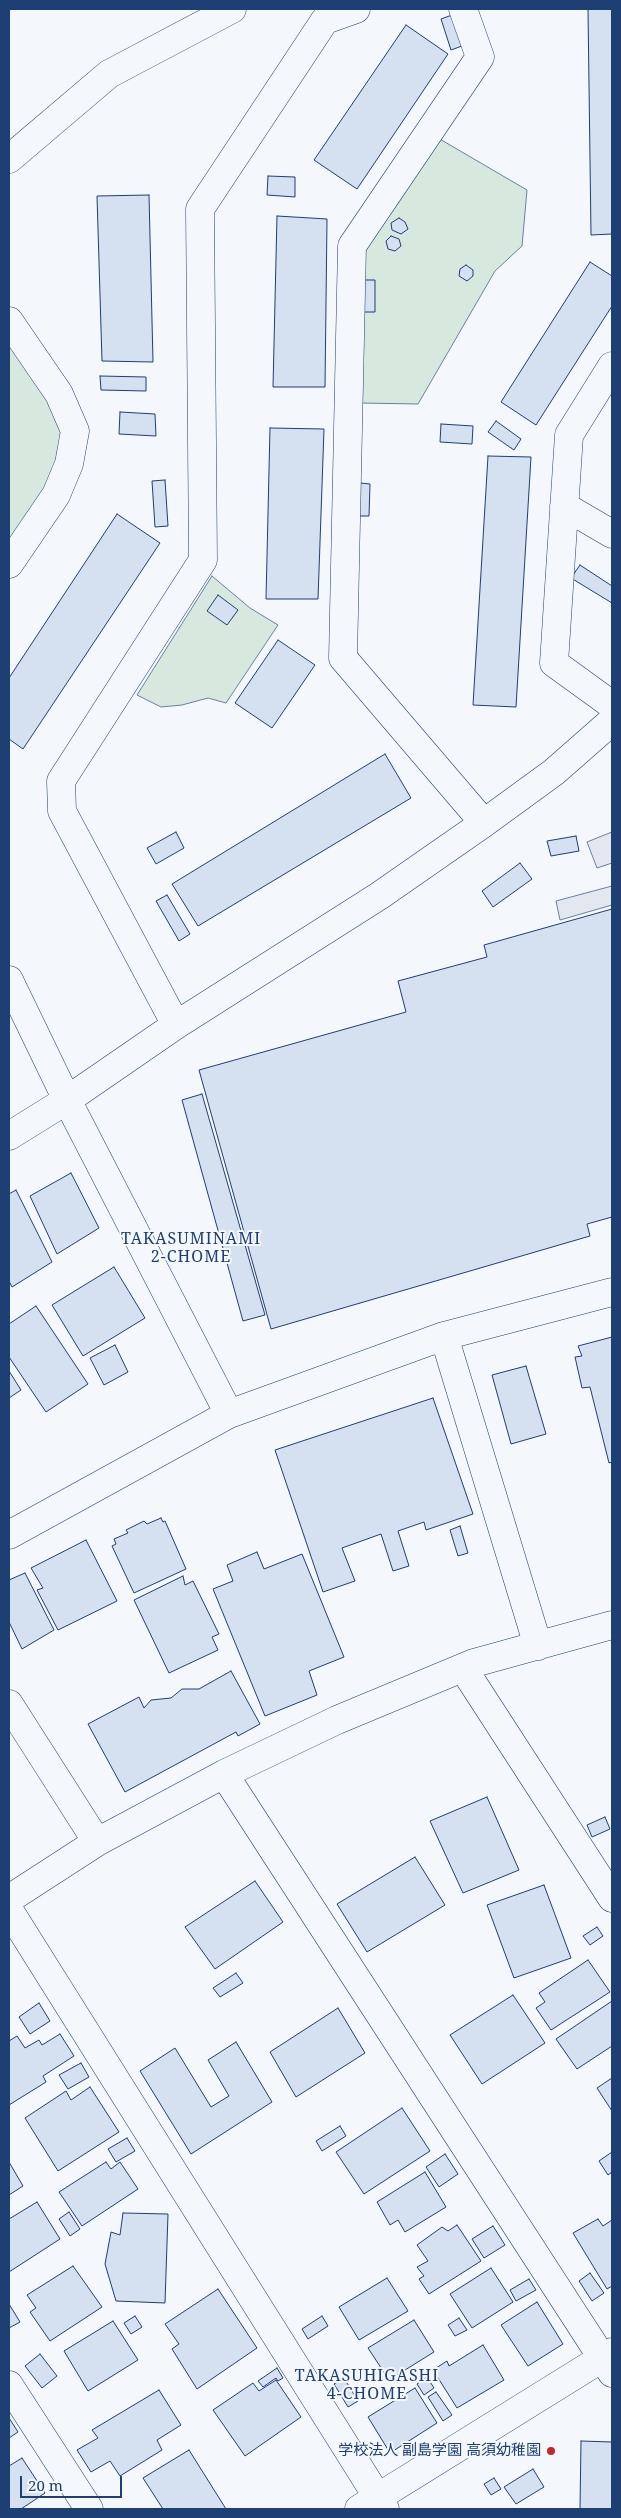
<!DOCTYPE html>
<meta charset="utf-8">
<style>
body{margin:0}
#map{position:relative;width:621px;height:2518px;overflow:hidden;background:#f4f7fb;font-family:"Noto Serif",serif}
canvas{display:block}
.frame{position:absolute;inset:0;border:10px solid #1d3f73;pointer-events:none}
.scale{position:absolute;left:20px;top:2476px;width:102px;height:22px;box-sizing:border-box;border:2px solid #1d3f73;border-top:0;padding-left:6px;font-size:15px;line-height:18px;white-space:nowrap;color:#1d3f73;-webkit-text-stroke:4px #f4f7fb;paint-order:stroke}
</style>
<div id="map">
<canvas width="621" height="2518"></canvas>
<div class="frame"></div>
<div class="scale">20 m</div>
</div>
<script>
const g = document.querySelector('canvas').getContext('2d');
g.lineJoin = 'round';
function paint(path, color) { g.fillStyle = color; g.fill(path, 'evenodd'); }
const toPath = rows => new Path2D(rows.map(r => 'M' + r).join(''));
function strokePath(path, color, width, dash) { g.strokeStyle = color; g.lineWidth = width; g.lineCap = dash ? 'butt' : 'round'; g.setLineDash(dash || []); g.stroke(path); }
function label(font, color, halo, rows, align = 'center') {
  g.font = font + ' "Noto Serif","Noto Sans JP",serif'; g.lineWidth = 4; g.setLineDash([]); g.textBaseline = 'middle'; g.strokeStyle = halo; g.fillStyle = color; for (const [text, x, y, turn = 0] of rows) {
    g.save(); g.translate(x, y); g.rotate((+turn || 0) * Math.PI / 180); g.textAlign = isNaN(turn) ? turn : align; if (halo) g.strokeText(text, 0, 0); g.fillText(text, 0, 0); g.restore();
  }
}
const green = toPath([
 [438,138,527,190,522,246,495,271,418,404,360,403,362,253,438,138],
 [9,335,67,432,49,488,9,548,9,335],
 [212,576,250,608,278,625,226,703,208,698,182,705,161,707,137,695,212,576]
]);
const parking = toPath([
 [612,832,612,863,597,868,587,842,612,832],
 [612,886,612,905,560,920,556,901,612,886]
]);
const building = toPath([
 [588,9,612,9,612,234,591,235,588,9],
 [452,15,462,46,451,50,441,19,452,15],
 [406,25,448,54,357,189,314,160,406,25],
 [268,176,295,177,295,197,267,195,268,176],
 [149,195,153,362,102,361,97,196,149,195],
 [277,216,327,219,325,387,273,387,277,216],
 [399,218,405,222,408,229,401,234,392,230,391,223,399,218],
 [391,236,399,239,401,246,395,251,388,249,386,241,391,236],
 [590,262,612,276,612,306,536,425,501,402,590,262],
 [466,265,473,270,473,276,467,281,459,276,460,269,466,265],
 [364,280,375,280,375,312,364,312,364,280],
 [100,376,146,377,146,391,101,390,100,376],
 [120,412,155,414,156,436,119,434,120,412],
 [496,421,521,439,514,450,488,432,496,421],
 [441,424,473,426,472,444,440,442,441,424],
 [270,428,324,429,318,599,266,599,270,428],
 [488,456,531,457,516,707,473,705,488,456],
 [165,480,168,526,155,527,152,481,165,480],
 [360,483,370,484,369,516,358,516,360,483],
 [117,514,160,543,23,749,9,739,9,678,117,514],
 [580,565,612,586,612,603,571,578,580,565],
 [218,595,238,610,227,625,207,611,218,595],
 [278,640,315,665,272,728,235,703,278,640],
 [385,754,411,798,198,926,172,884,385,754],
 [176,832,184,848,156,864,147,848,176,832],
 [576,836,579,851,551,856,547,841,576,836],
 [520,863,532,879,493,907,482,891,520,863],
 [167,895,190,934,179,941,156,901,167,895],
 [612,909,612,1217,587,1224,590,1236,271,1329,199,1070,406,1012,398,981,487,957,484,945,612,909],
 [202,1094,265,1315,243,1321,182,1100,202,1094],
 [71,1173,99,1228,57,1254,30,1196,71,1173],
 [16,1190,52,1262,12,1287,9,1281,9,1194,16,1190],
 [114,1267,145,1318,83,1356,52,1305,114,1267],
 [36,1306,88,1384,46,1412,9,1357,9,1324,36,1306],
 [612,1337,612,1462,609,1463,590,1387,582,1388,575,1357,582,1356,578,1346,612,1337],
 [115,1345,128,1372,104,1385,90,1358,115,1345],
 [526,1366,546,1434,511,1444,492,1375,526,1366],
 [9,1371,21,1390,9,1398,9,1371],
 [433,1398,473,1514,426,1530,424,1522,398,1531,409,1566,393,1571,381,1534,342,1548,355,1581,323,1592,275,1450,433,1398],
 [161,1518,163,1522,165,1521,186,1569,134,1593,112,1546,116,1544,114,1539,128,1533,126,1530,144,1521,147,1524,161,1518],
 [460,1526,468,1553,458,1556,450,1530,460,1526],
 [86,1540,117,1601,58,1630,37,1590,43,1588,31,1568,86,1540],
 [257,1552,264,1569,302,1554,344,1657,309,1671,317,1695,265,1716,213,1589,233,1581,227,1565,257,1552],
 [25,1573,54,1630,22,1649,9,1622,9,1580,25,1573],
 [183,1576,185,1585,193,1581,219,1634,212,1637,218,1650,169,1673,134,1600,183,1576],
 [231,1671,260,1724,238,1736,236,1732,125,1792,88,1724,139,1697,144,1708,151,1700,171,1698,182,1689,199,1689,231,1671],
 [487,1797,519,1870,463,1893,430,1821,487,1797],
 [605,1817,610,1829,592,1837,587,1825,605,1817],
 [415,1857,445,1905,367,1952,337,1904,415,1857],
 [255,1881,283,1922,215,1969,185,1927,255,1881],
 [544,1885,571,1958,514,1978,487,1905,544,1885],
 [597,1927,603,1936,590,1945,583,1936,597,1927],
 [588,1960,610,1992,551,2030,536,2008,545,2002,539,1993,588,1960],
 [236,1973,243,1983,220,1997,213,1988,236,1973],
 [513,1995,545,2043,482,2084,450,2035,513,1995],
 [612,2001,612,2046,577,2069,556,2039,612,2001],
 [39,2003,50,2021,30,2034,19,2017,39,2003],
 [338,2008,365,2053,296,2097,270,2052,338,2008],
 [60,2034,74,2056,43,2076,46,2082,9,2105,9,2041,17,2036,25,2048,39,2040,42,2045,60,2034],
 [236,2042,272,2102,191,2154,140,2071,175,2048,211,2107,229,2096,208,2060,236,2042],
 [81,2063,89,2077,68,2089,59,2075,81,2063],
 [612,2078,612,2111,597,2088,612,2078],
 [90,2087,119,2132,58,2171,25,2118,66,2091,71,2100,90,2087],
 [402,2108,430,2151,364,2194,336,2152,402,2108],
 [340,2126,346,2136,322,2151,316,2141,340,2126],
 [127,2138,135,2151,116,2162,108,2149,127,2138],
 [612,2152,612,2172,608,2175,599,2161,612,2152],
 [445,2154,458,2174,439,2187,426,2167,445,2154],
 [9,2162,23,2186,9,2195,9,2162],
 [106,2162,111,2169,120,2162,138,2189,82,2226,59,2192,106,2162],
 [425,2172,446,2207,405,2232,398,2220,390,2225,377,2202,425,2172],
 [37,2202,60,2239,9,2272,9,2219,37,2202],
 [69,2212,80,2229,70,2236,59,2219,69,2212],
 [123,2213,168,2214,165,2303,116,2301,105,2264,111,2232,120,2235,123,2213],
 [598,2219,603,2226,612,2220,612,2286,607,2289,573,2233,598,2219],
 [457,2225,481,2261,429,2294,419,2279,424,2276,417,2267,428,2261,417,2245,442,2227,448,2231,457,2225],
 [493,2226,505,2245,484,2258,472,2239,493,2226],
 [73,2266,102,2307,50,2341,30,2312,36,2308,27,2295,73,2266],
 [491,2268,513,2302,472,2328,450,2294,491,2268],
 [590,2273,604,2293,592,2301,579,2281,590,2273],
 [387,2278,408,2311,359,2340,339,2307,387,2278],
 [529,2279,536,2290,516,2301,510,2290,529,2279],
 [218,2289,257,2348,197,2389,172,2349,179,2344,165,2324,218,2289],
 [537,2302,563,2344,528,2366,501,2325,537,2302],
 [9,2304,20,2322,9,2328,9,2304],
 [135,2316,142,2327,131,2334,124,2323,135,2316],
 [322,2316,328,2326,308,2339,302,2329,322,2316],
 [459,2318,467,2330,455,2336,448,2325,459,2318],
 [414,2320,434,2352,389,2380,368,2348,414,2320],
 [113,2321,138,2360,88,2391,64,2351,113,2321],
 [483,2345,504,2380,457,2408,433,2370,447,2361,449,2366,483,2345],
 [40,2354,57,2376,42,2388,25,2366,40,2354],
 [277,2368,283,2378,278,2381,276,2378,263,2387,258,2381,277,2368],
 [427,2377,434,2388,424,2395,417,2384,427,2377],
 [344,2378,358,2401,348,2407,334,2384,344,2378],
 [276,2380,301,2417,245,2456,213,2410,253,2383,259,2391,276,2380],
 [415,2388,437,2423,390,2453,368,2417,415,2388],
 [159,2390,181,2425,157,2440,162,2450,120,2476,110,2461,91,2472,77,2450,98,2438,92,2430,159,2390],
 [436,2392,452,2415,443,2421,428,2397,436,2392],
 [9,2418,18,2432,9,2438,9,2418],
 [581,2441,612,2442,612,2509,580,2509,581,2441],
 [189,2450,226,2509,163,2509,143,2478,189,2450],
 [22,2458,45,2493,21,2509,9,2509,9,2466,22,2458],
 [533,2469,544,2487,516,2504,504,2487,533,2469],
 [494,2478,501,2489,491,2495,484,2484,494,2478]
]);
const minor = toPath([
 [463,9,480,57,352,246,343,658,484,823],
 [9,159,109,74,232,9],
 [9,321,59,394,75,431,69,464,56,495,9,564],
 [612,366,569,435,554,663,612,705],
 [564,506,612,534],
 [9,980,67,1100,229,1414],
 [176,1025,62,811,61,781,203,560,200,209,325,20,356,9],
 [9,1136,67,1100,176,1025,379,896,484,823,554,772,612,721],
 [444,1336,538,1646],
 [9,1535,229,1414,444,1336,612,1292],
 [463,1668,612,1898],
 [9,1704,97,1842],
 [224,1774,612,2373],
 [9,1899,97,1842,224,1774,337,1720,474,1663,612,1625],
 [9,1910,385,2509],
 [9,2385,89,2509],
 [359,2509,612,2352]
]);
const markers = [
 [551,2451,5,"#c62828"]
];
const poiNames = [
 ["学校法人 副島学園 高須幼稚園",541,2451]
];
const neighbourhoodNames = [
 ["TAKASUMINAMI",191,1239],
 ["2-CHOME",191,1257],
 ["TAKASUHIGASHI",367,2376],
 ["4-CHOME",367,2394]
];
paint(green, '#d7e8df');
strokePath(green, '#687fa3', 1);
paint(parking, '#e3e8f0');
strokePath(parking, '#687fa3', 1);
paint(building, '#d5e0f0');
strokePath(building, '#1d3f73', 1);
strokePath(minor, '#1d3f73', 29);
strokePath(minor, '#f4f7fb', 28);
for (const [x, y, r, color] of markers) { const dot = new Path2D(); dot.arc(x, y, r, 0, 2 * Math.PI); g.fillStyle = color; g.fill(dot); strokePath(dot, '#f4f7fb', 2); }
label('15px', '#1d3f73', '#f4f7fb', poiNames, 'right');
g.letterSpacing = '1px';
label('16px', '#1d3f73', '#f4f7fb', neighbourhoodNames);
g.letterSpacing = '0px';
</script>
